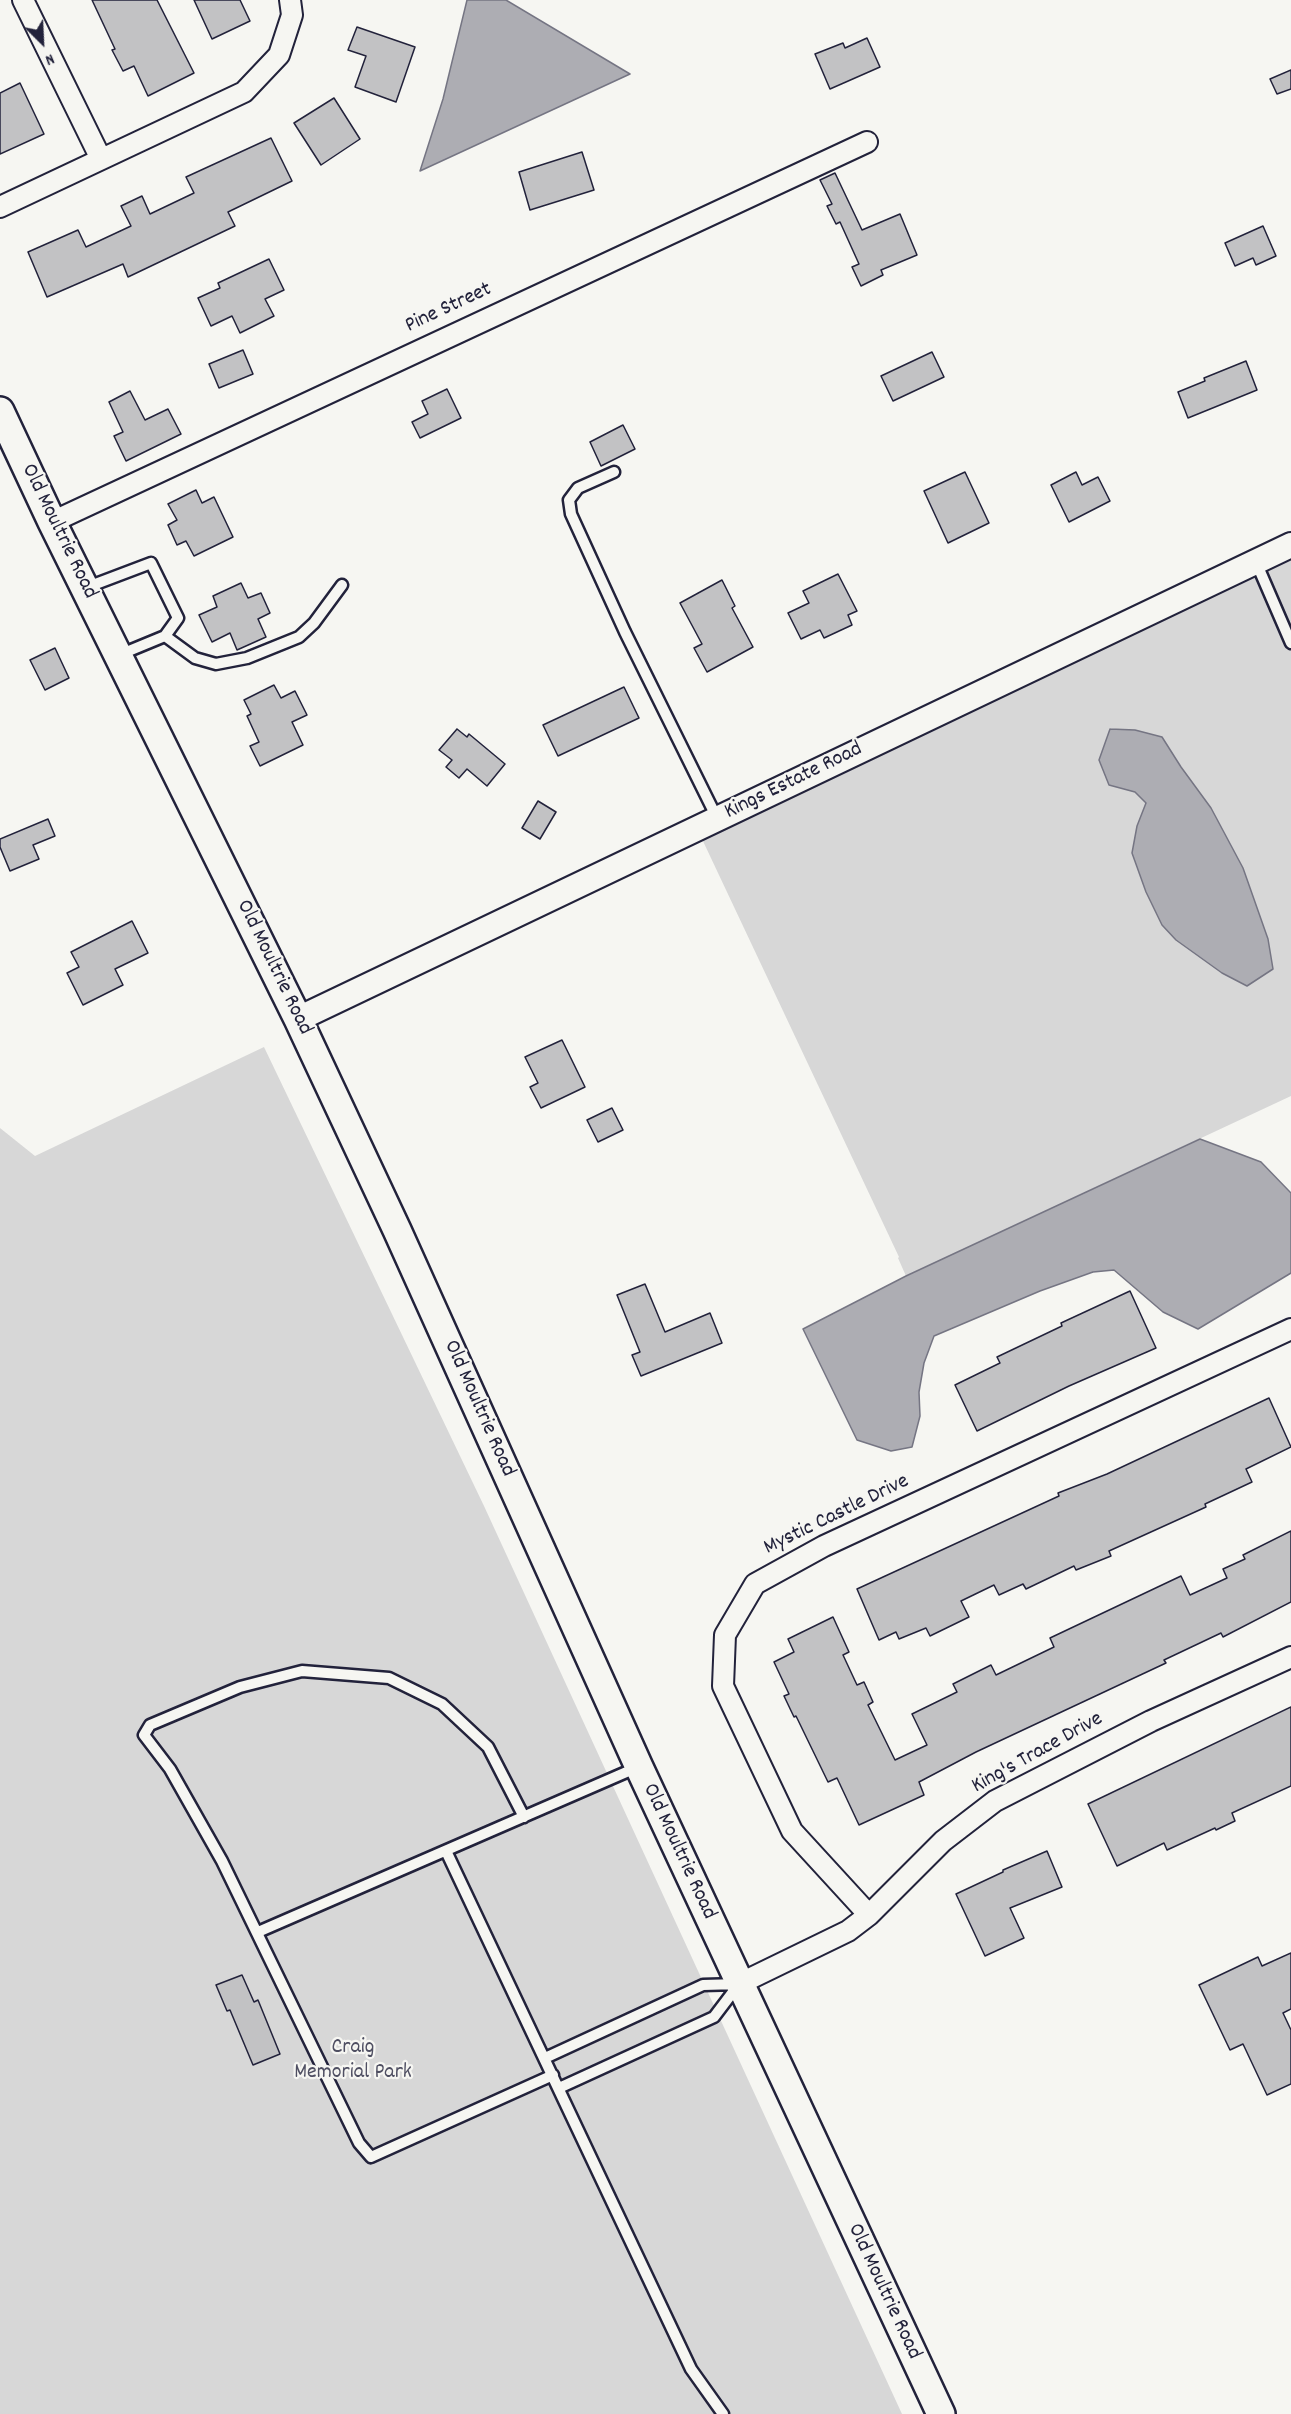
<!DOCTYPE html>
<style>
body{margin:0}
#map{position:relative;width:1291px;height:2414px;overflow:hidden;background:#f6f6f2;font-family:Dekko,sans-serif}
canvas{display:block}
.north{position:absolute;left:12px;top:12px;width:60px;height:60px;-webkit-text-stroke:4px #f6f6f2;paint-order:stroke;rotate:156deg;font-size:16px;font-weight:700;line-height:24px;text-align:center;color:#22223b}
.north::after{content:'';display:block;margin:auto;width:21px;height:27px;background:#22223b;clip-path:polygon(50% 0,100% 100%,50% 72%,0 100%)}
</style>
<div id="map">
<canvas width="1291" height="2414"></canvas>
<div class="north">N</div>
</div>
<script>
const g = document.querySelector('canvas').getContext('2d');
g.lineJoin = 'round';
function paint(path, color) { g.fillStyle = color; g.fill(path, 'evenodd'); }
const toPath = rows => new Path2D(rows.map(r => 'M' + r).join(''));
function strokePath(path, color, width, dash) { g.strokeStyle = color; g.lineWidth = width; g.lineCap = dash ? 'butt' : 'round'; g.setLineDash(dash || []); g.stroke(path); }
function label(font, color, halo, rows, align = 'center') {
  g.font = font + ' Dekko,sans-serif'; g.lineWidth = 4.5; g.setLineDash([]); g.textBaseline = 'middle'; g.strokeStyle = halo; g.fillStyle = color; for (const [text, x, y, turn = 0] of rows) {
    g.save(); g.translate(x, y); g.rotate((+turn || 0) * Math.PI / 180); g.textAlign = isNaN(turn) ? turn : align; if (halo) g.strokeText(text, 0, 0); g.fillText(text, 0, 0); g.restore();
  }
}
const green = toPath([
 [1291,559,1291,1096,906,1276,898,1258,899,1257,702,839],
 [1162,737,1181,767,1211,808,1243,868,1268,939,1137,826,1146,804,1135,792],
 [264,1047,484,1506,902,2414,0,2414,0,1128,35,1156]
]);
const water = toPath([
 [467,0,506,0,630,74,420,171,443,99,467,0],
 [1110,729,1135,730,1162,737,1181,767,1211,808,1243,868,1268,939,1273,969,1247,986,1222,973,1176,940,1162,925,1146,892,1132,853,1137,826,1146,803,1135,792,1109,785,1099,760,1110,729],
 [1200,1139,1261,1162,1291,1193,1291,1273,1198,1329,1163,1312,1114,1270,1093,1272,1040,1291,934,1336,924,1363,919,1392,920,1416,912,1447,891,1451,857,1440,803,1329,906,1276,1200,1139]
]);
const building = toPath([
 [92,0,157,0,194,73,148,96,134,66,123,71,112,50,115,49,92,0],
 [194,0,240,0,250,21,212,39,194,0],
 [357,27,415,47,396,102,355,87,366,56,348,50,357,27],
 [867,38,880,67,830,89,815,54,843,43,845,48,867,38],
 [1291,70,1291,89,1277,94,1270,79,1291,70],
 [20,83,44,134,0,154,0,93,20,83],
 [334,98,360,139,321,165,294,123,334,98],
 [271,138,292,181,228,212,235,226,128,277,123,264,47,297,28,252,78,230,86,247,131,226,121,206,142,196,150,214,194,193,186,177,271,138],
 [582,152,594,190,530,210,519,172,582,152],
 [835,173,862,230,900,214,917,255,881,270,883,275,861,286,852,267,859,264,840,222,836,224,827,206,832,204,820,180,835,173],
 [1263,226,1276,256,1256,265,1253,258,1235,266,1225,243,1263,226],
 [269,259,284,290,265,299,274,316,240,333,232,316,211,326,198,298,220,288,218,283,269,259],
 [243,350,253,374,219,388,209,364,243,350],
 [932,352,944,377,893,401,881,376,932,352],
 [1246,361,1257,390,1188,418,1178,392,1205,381,1204,378,1246,361],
 [447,389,461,418,420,438,412,422,428,414,422,401,447,389],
 [130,391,145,420,168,409,181,434,126,461,114,436,123,432,109,402,130,391],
 [623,425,635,449,601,466,590,442,623,425],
 [965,472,989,523,948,543,924,491,965,472],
 [1076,472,1082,485,1098,477,1110,501,1069,522,1051,485,1076,472],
 [196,490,202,503,214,497,233,537,194,556,186,541,177,545,168,525,177,520,168,504,196,490],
 [838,574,857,611,848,615,852,625,824,638,820,630,801,639,788,613,809,603,803,591,838,574],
 [722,580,735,606,732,608,753,647,707,672,694,648,702,644,680,603,722,580],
 [241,583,248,598,261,593,270,613,258,619,266,637,237,650,230,633,212,642,199,615,217,607,213,596,241,583],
 [55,648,69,678,45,690,30,660,55,648],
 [274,685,281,698,295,691,307,715,292,722,303,745,260,766,250,746,259,742,247,716,251,714,244,700,274,685],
 [624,687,639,718,558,756,543,725,624,687],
 [457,729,467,737,469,734,505,764,487,786,467,769,459,778,446,767,452,760,439,750,457,729],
 [538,801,556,812,540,839,522,828,538,801],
 [48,819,55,836,33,845,39,859,10,871,0,847,0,839,48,819],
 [132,921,148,953,115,969,123,985,83,1005,67,973,79,967,71,952,132,921],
 [562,1040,585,1087,541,1108,530,1087,538,1083,525,1057,562,1040],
 [612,1108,623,1130,598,1142,587,1120,612,1108],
 [645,1284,665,1332,710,1313,722,1343,641,1376,632,1355,640,1352,617,1295,645,1284],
 [1130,1291,1156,1348,1069,1386,977,1431,955,1385,1000,1363,997,1357,1062,1326,1061,1323,1130,1291],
 [1269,1398,1291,1447,1246,1469,1252,1482,1205,1504,1206,1507,1109,1551,1111,1556,1076,1570,1074,1566,1026,1589,1023,1584,999,1595,994,1585,961,1601,969,1617,930,1636,926,1628,899,1639,896,1632,879,1640,857,1589,1059,1496,1058,1493,1107,1474,1269,1398],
 [1291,1531,1291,1602,1223,1637,1221,1633,1164,1660,1166,1663,976,1752,919,1782,924,1795,859,1825,837,1778,828,1782,796,1716,794,1717,784,1696,789,1694,774,1662,794,1652,788,1639,833,1617,849,1652,843,1655,857,1685,864,1682,873,1702,868,1705,895,1760,927,1745,912,1714,957,1692,953,1684,991,1665,996,1675,1054,1647,1050,1638,1181,1576,1190,1595,1227,1578,1223,1569,1245,1559,1243,1555,1291,1531],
 [1291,1707,1291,1786,1232,1813,1235,1821,1216,1830,1215,1828,1167,1850,1164,1843,1117,1866,1088,1804,1291,1707],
 [1047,1851,1062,1887,1010,1908,1024,1938,985,1956,956,1894,1003,1872,1003,1870,1047,1851],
 [1291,1953,1291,2009,1283,2013,1291,2030,1291,2084,1267,2095,1243,2044,1230,2050,1199,1985,1258,1957,1262,1966,1291,1953],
 [242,1975,254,2002,258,2000,280,2054,253,2065,230,2010,227,2011,216,1985,242,1975]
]);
const service = toPath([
 [614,472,578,488,569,500,571,514,625,632,717,818],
 [1256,562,1291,643],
 [85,588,151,563,178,618,165,636,119,655],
 [165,636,195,658,216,664,247,658,299,637,314,623,342,585],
 [524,1817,488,1747,442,1704,389,1678,302,1671,240,1687,150,1725,144,1735,170,1769,222,1861,359,2143,371,2157,553,2075],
 [446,1851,691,2369,723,2414],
 [258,1932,638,1767],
 [545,2058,703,1985,739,1984],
 [559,2088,714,2017,739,1984]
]);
const minor = toPath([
 [23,0,101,159],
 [0,207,244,92,279,55,292,15,290,0],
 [52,522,867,142],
 [869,1915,792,1831,723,1686,725,1635,755,1584,824,1546,1291,1329],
 [739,1984,848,1931,869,1915,943,1841,995,1801,1151,1721,1291,1657]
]);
const tertiary = toPath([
 [298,1019,1291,545]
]);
const secondary = toPath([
 [0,411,52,522,298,1019,397,1230,639,1767,941,2414]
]);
const streetNames = [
 ["Pine Street",449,309,-25],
 ["Old Moultrie Road",58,532,64],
 ["Kings Estate Road",794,782,-26],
 ["Old Moultrie Road",273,968,64],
 ["Old Moultrie Road",478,1409,66],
 ["Mystic Castle Drive",837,1516,-26],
 ["King's Trace Drive",1038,1754,-29],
 ["Old Moultrie Road",678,1852,65],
 ["Old Moultrie Road",883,2292,65]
];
const parkNames = [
 ["Craig",353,2049],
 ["Memorial Park",353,2074]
];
paint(green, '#d7d7d7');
paint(water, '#adadb3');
strokePath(water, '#757583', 1.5);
paint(building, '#c2c2c4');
strokePath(building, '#22223b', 1.5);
strokePath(service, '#22223b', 15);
strokePath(minor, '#22223b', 24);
strokePath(tertiary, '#22223b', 28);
strokePath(secondary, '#22223b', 32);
strokePath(service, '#f6f6f2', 10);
strokePath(minor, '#f6f6f2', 20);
strokePath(tertiary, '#f6f6f2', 24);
strokePath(secondary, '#f6f6f2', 27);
label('22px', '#22223b', '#f6f6f2', streetNames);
label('22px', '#4f4f62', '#f6f6f2', parkNames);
</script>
